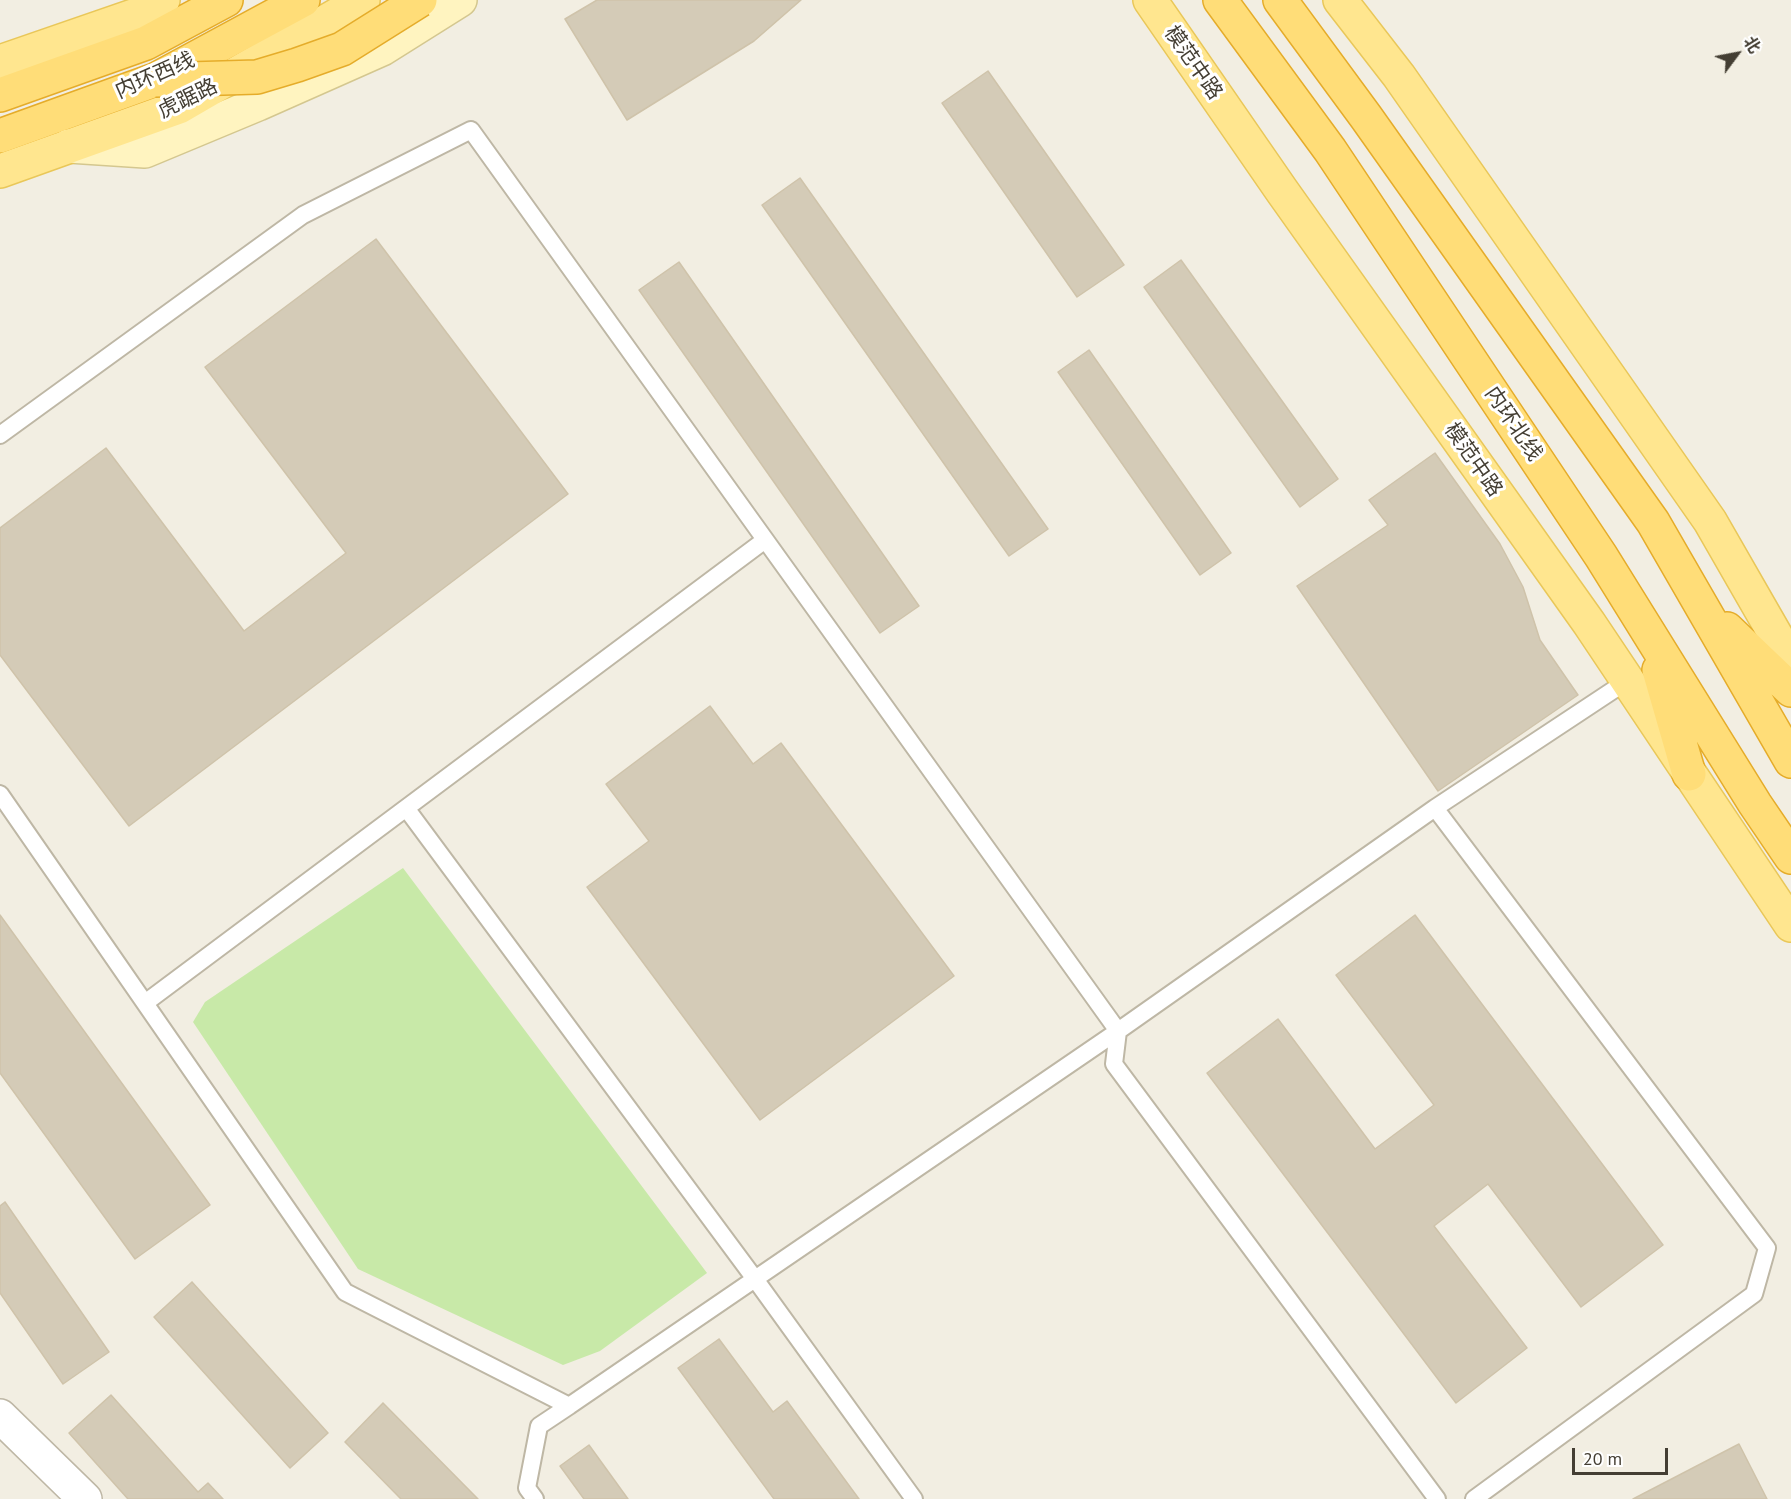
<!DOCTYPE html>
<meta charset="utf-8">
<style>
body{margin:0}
#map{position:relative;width:1791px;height:1499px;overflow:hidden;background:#f2eee2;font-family:"PT Sans","Noto Sans SC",sans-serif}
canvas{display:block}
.north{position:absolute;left:1707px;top:24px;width:60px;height:60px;-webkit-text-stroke:4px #fff;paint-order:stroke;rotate:58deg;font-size:16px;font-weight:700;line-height:24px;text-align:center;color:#443e33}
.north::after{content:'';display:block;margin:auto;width:21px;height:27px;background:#443e33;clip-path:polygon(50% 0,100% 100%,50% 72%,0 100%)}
.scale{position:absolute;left:1572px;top:1448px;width:96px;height:27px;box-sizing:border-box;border:3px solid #443e33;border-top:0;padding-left:8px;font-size:18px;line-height:21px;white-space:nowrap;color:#443e33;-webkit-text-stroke:4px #fff;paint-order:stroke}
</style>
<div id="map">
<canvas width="1791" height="1499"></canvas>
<div class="north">北</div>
<div class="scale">20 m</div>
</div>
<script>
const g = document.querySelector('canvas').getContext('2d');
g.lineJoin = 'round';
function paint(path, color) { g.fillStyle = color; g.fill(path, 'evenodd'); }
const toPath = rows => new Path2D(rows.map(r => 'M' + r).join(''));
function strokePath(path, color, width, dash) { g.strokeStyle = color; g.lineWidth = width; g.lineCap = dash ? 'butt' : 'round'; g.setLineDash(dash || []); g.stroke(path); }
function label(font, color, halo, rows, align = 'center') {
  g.font = font + ' "PT Sans","Noto Sans SC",sans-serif'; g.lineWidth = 6; g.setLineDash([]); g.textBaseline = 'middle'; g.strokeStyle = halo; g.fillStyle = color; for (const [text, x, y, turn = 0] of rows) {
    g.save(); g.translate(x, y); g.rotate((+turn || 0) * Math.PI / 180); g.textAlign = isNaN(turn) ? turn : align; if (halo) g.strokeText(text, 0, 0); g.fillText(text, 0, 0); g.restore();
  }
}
const green = toPath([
 [403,868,707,1273,600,1351,563,1365,358,1269,193,1022,205,1002]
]);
const building = toPath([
 [597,0,801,0,754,41,627,120,565,19,597,0],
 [988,71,1124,265,1077,297,942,103,988,71],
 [800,178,1048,529,1009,556,762,205,800,178],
 [376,239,568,494,129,826,0,655,0,528,106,448,244,631,346,553,205,367,376,239],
 [1181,260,1338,479,1300,507,1144,287,1181,260],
 [679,262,919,606,880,633,639,290,679,262],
 [1089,350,1231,553,1200,575,1058,372,1089,350],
 [1435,453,1500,544,1523,587,1540,640,1578,695,1438,791,1297,586,1388,525,1369,500,1435,453],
 [710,706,753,764,781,743,954,976,760,1120,587,887,649,841,606,784,710,706],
 [0,915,210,1205,135,1259,0,1073,0,915],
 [1415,915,1663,1245,1581,1307,1488,1184,1434,1226,1527,1348,1456,1403,1207,1073,1278,1019,1375,1149,1434,1105,1336,975,1415,915],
 [5,1202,109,1352,63,1384,0,1293,0,1206,5,1202],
 [192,1282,328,1433,290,1468,154,1317,192,1282],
 [719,1339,773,1412,787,1401,859,1499,774,1499,678,1368,719,1339],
 [111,1395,198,1492,208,1483,223,1499,128,1499,69,1433,111,1395],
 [383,1403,478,1499,401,1499,345,1442,383,1403],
 [1739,1444,1767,1499,1633,1499,1739,1444],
 [589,1445,628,1499,584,1499,560,1466,589,1445]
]);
const service = toPath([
 [0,435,303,215,471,130,1118,1031,1435,808,1767,1248,1754,1294,1474,1499],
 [0,794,345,1292,569,1406,539,1426,527,1488,535,1499],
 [406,808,755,1279,914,1499],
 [1435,808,1627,681],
 [145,1003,765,540],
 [569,1406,1118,1031,1114,1064,1437,1499]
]);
const tertiary = toPath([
 [0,1416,85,1499]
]);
const secondary = toPath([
 [69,146,145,151,258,104,382,49,460,0]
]);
const primary = toPath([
 [1150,0,1282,191,1589,623,1791,925],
 [1340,0,1399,76,1710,521,1791,662],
 [0,62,139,14,163,0],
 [0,171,179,107,363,0]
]);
const trunk = toPath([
 [1220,0,1330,150,1601,556,1755,804,1791,857],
 [1280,0,1366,117,1653,522,1791,761],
 [0,95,146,43,226,0],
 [0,136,155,80,303,0],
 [1727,629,1791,690],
 [1659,670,1689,774]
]);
const trunkBridge = toPath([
 [155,80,257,77,297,65,342,49,420,0]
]);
const streetNames = [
 ["模范中路",1193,63,55],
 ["内环西线",155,76,-24],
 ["虎踞路",188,99,-26],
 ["内环北线",1513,424,56],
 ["模范中路",1473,460,55]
];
paint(green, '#c8e9a8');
paint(building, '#d4cbb7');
strokePath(building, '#cfc3aa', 1.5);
strokePath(service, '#beb7a5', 20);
strokePath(tertiary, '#beb7a5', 36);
strokePath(secondary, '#d4c78f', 36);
strokePath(primary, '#e9c759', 36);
strokePath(trunk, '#e5ac2a', 36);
strokePath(service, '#fff', 16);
strokePath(tertiary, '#fff', 33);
strokePath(secondary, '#fff4c0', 33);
strokePath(primary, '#ffe68f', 33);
strokePath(trunk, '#ffdd78', 33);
strokePath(trunkBridge, '#e5ac2a', 36, []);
strokePath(trunkBridge, '#ffdd78', 33);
label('21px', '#443e33', '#fff', streetNames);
</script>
